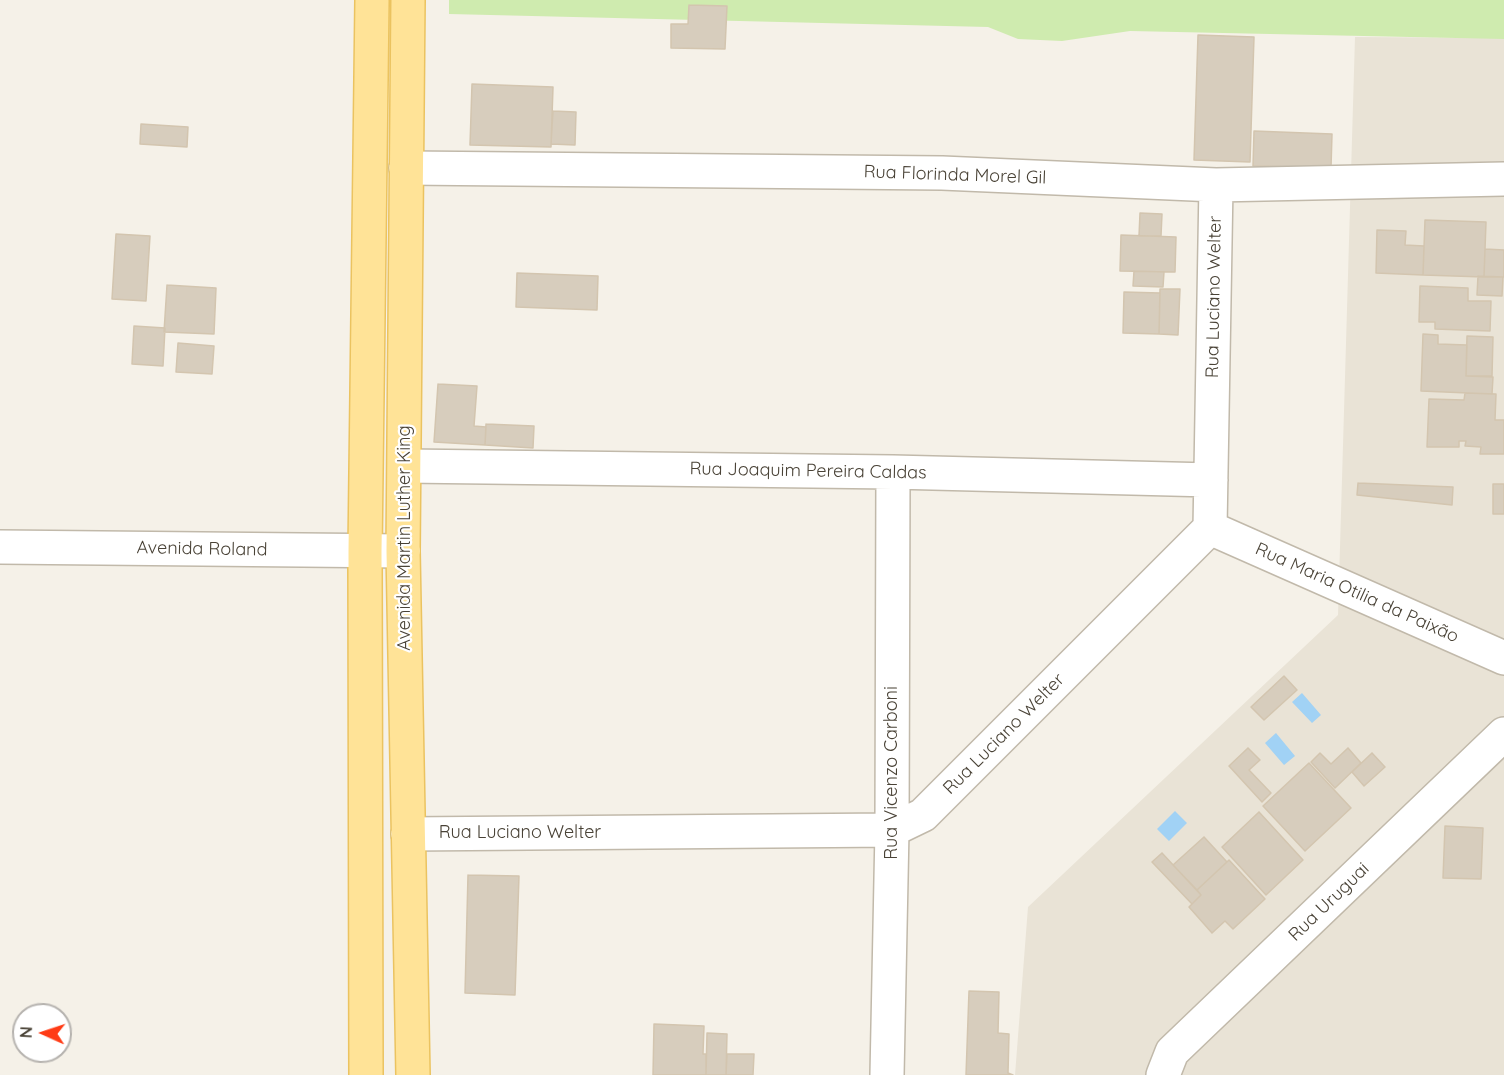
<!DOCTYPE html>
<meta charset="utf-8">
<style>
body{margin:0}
#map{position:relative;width:1504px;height:1075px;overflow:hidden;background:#f5f1e8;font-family:Quicksand,sans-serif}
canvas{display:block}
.north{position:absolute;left:12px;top:1003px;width:60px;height:60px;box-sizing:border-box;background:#fff;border:2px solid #b6b3af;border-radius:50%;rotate:273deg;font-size:16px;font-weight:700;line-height:24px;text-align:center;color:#494236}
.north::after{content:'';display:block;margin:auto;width:21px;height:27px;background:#ff3b15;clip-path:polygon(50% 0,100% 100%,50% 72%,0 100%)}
</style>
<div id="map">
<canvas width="1504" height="1075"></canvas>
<div class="north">N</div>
</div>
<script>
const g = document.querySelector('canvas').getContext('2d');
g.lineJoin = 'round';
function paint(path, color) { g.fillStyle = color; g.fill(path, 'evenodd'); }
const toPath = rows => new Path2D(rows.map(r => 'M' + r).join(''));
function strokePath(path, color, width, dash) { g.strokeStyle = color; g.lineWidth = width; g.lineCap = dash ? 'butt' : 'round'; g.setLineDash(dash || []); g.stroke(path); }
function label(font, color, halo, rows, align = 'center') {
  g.font = font + ' Quicksand,sans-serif'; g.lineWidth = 4.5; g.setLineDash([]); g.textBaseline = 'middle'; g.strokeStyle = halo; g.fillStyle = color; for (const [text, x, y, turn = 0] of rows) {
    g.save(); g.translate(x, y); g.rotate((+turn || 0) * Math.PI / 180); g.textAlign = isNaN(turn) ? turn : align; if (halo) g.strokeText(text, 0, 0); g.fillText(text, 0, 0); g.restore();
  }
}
const residential = toPath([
 [1355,37,1504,38,1504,1075,1015,1075,1028,907,1338,615]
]);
const green = toPath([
 [449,0,1504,0,1504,39,1130,31,1062,41,1018,39,988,27,449,14]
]);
const water = toPath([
 [1302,693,1321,715,1312,723,1292,702],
 [1276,733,1295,756,1284,765,1265,743],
 [1175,811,1187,823,1169,841,1157,829]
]);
const building = toPath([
 [689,5,727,6,725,49,671,48,671,24,688,24,689,5],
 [1198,35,1254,37,1250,162,1194,160,1198,35],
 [472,84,553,87,551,147,470,145,472,84],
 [553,111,576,112,575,145,551,144,553,111],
 [141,124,188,127,187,147,140,144,141,124],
 [1254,131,1332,134,1331,168,1253,166,1254,131],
 [1140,213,1162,214,1161,236,1139,236,1140,213],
 [1425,220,1486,222,1484,277,1423,275,1425,220],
 [1377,230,1406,231,1405,245,1424,246,1423,275,1376,273,1377,230],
 [116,234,150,236,146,301,112,299,116,234],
 [1121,235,1176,237,1175,272,1120,271,1121,235],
 [1485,249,1504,250,1504,277,1484,277,1485,249],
 [1134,271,1164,272,1163,287,1133,286,1134,271],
 [517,273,598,276,597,310,516,307,517,273],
 [1478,276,1503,277,1502,296,1477,295,1478,276],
 [167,285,216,288,214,334,164,332,167,285],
 [1420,286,1468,288,1468,301,1491,301,1490,331,1435,329,1435,322,1419,322,1420,286],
 [1160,289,1180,289,1178,335,1159,334,1160,289],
 [1124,292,1160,293,1159,334,1123,333,1124,292],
 [134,326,165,328,163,366,132,364,134,326],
 [1423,334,1438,335,1438,344,1467,345,1466,376,1493,377,1492,394,1421,391,1423,334],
 [1467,336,1493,337,1492,376,1466,376,1467,336],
 [178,343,214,346,212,374,176,372,178,343],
 [438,384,477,386,474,426,486,427,485,445,434,442,438,384],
 [1465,393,1496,394,1495,420,1504,420,1504,454,1480,454,1481,447,1465,446,1466,441,1459,441,1459,447,1427,447,1429,399,1464,400,1465,393],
 [486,424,534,426,533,448,485,445,486,424],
 [1358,483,1453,487,1452,505,1357,495,1358,483],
 [1493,484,1504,484,1504,514,1493,514,1493,484],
 [1284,676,1297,690,1264,720,1251,707,1284,676],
 [1248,748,1260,760,1249,770,1271,793,1262,802,1229,766,1248,748],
 [1348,748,1361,763,1335,788,1311,762,1320,753,1331,764,1348,748],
 [1372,753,1385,767,1364,786,1352,772,1372,753],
 [1309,763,1351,808,1305,851,1263,806,1309,763],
 [1259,812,1303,860,1266,895,1222,847,1259,812],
 [1445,826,1483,828,1481,879,1443,878,1445,826],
 [1204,837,1227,862,1197,890,1173,865,1204,837],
 [1162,853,1201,895,1192,904,1152,862,1162,853],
 [1229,860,1265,899,1233,929,1225,921,1212,933,1189,907,1201,895,1197,890,1229,860],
 [468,875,519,876,515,995,465,993,468,875],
 [969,991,999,992,998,1033,1009,1034,1008,1073,1013,1075,966,1075,969,991],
 [654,1024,704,1026,703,1054,706,1054,706,1075,653,1075,654,1024],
 [707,1033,727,1034,726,1075,706,1075,707,1033],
 [727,1054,754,1054,753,1075,726,1075,727,1054]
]);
const minor = toPath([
 [406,168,942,173,1216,185,1504,179],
 [405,466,893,472,1211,480],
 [1210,528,1504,658],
 [0,547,403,551],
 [408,834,892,830,923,815,1210,528,1216,185],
 [887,1075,892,830,893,472],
 [1163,1075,1172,1052,1504,734]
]);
const major = toPath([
 [408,0,403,551,413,1075],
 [366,1075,365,551,372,0]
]);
const streetNames = [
 ["Rua Florinda Morel Gil",955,175,2],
 ["Rua Luciano Welter",1214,297,-89],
 ["Rua Joaquim Pereira Caldas",808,471,1],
 ["Avenida Martin Luther King",405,538,-90],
 ["Avenida Roland",202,549,1],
 ["Rua Maria Otilia da Paixão",1357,593,24],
 ["Rua Luciano Welter",1004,734,-45],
 ["Rua Vicenzo Carboni",892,773,-90],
 ["Rua Luciano Welter",520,833],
 ["Rua Uruguai",1329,902,-44]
];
paint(residential, '#e9e3d6');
paint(green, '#cfebaf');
paint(water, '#a1d2f5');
paint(building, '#d7cdbd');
strokePath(building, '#d3c5af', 1.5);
strokePath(minor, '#c1b9aa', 36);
strokePath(major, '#ebc360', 36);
strokePath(minor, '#fff', 33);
strokePath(major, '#ffe397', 33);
label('18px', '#494236', '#fff', streetNames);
</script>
